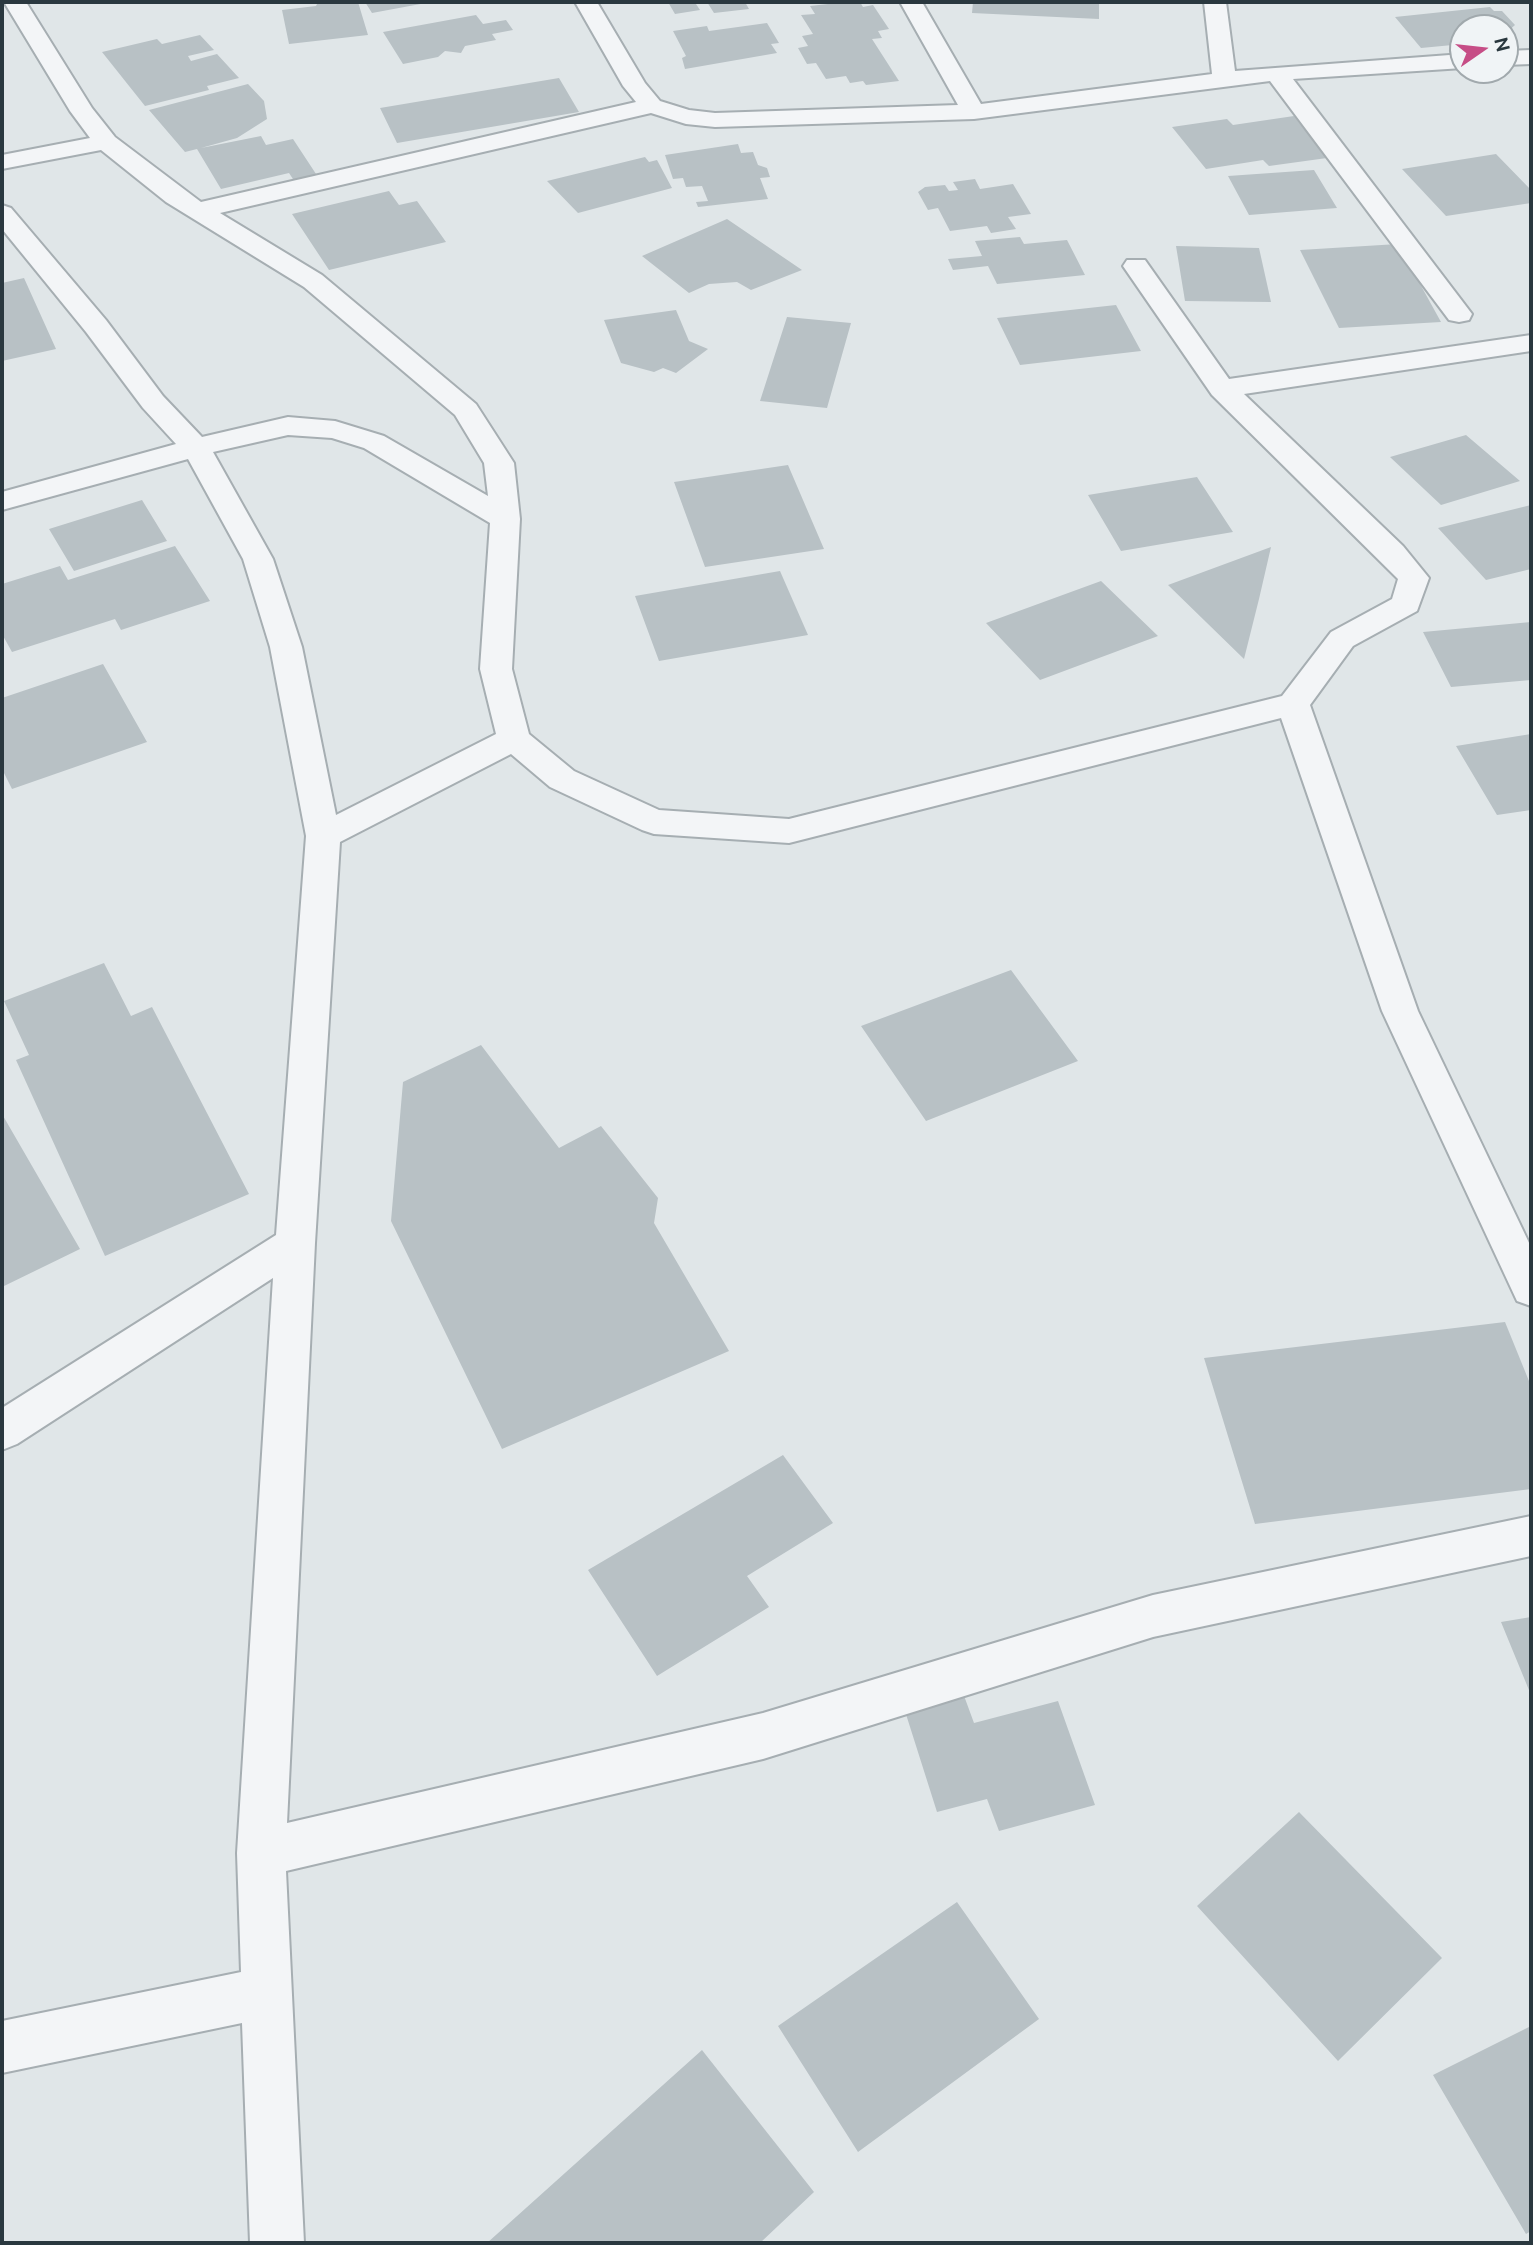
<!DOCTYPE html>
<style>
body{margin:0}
#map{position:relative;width:1533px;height:2245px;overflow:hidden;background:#e0e6e8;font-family:Ubuntu,sans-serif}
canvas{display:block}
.frame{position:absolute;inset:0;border:4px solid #2a383f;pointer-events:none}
.north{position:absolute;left:1449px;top:14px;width:70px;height:70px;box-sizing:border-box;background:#f0f4f6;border:2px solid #a1a9ad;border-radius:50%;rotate:76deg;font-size:19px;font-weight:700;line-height:28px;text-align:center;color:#2a383f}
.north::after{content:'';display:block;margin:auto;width:24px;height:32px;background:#c64d86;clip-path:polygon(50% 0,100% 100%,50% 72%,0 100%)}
</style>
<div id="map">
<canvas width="1533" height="2245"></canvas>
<div class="frame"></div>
<div class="north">N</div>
</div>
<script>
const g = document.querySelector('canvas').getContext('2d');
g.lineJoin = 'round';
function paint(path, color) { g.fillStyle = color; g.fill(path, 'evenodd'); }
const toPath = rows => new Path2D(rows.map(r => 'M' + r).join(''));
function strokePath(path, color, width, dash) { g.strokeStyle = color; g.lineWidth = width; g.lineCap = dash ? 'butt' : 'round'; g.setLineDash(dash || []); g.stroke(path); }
const building = toPath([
 [318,2,358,2,368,35,289,44,282,10,316,6],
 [365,2,426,2,426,3,372,13],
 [668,2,701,2,696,4,700,10,675,14],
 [707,2,745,2,749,9,714,13],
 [846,2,860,2,863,7,873,5,889,29,878,31,882,38,872,39,899,81,866,85,863,81,850,83,846,76,826,79,816,63,807,64,798,48,808,46,802,36,813,34,801,15,815,14,810,6],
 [973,2,1099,2,1099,19,972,13],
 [1490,7,1494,11,1502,11,1515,25,1505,34,1505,28,1463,28,1463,44,1421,48,1395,17],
 [476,15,483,24,506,20,513,30,492,34,496,40,465,46,461,53,445,51,438,57,403,64,383,32],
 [767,23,779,43,771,44,777,53,685,69,682,58,686,56,673,31,707,26,709,31],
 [200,35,214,50,188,56,191,61,217,54,239,78,207,86,209,90,145,106,102,52,157,39,162,44],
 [559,78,579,112,397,143,380,108],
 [248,84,264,101,267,119,237,138,201,148,261,136,266,145,293,139,318,177,295,182,289,173,221,189,197,149,185,152,149,110],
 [1294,116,1327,158,1269,166,1263,160,1206,169,1172,127,1227,119,1233,125],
 [738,144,741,153,753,152,758,165,767,168,770,177,760,178,768,199,698,207,696,202,708,201,702,186,686,187,683,178,673,179,665,155],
 [1496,154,1531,190,1531,203,1446,216,1402,169],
 [645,157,649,162,657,160,672,188,578,213,547,181],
 [1314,170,1337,208,1249,215,1228,176],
 [975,179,980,189,1013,184,1031,214,1008,217,1016,229,991,233,987,226,950,231,938,208,928,210,918,192,925,187,945,185,949,191,958,190,953,182],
 [389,191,399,205,417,201,446,242,329,270,292,214],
 [727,219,802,270,751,290,737,282,709,284,689,293,642,256],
 [1020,237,1024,244,1067,240,1085,275,997,284,988,266,953,270,948,259,982,256,975,241],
 [1398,244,1441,322,1339,328,1300,250],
 [1176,246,1259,248,1271,302,1185,301],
 [24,278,56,349,2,361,2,283],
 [1116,305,1141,351,1020,365,997,318],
 [676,310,689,341,708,349,676,373,663,368,654,372,621,363,604,320],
 [787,317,851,323,827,408,760,401],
 [1466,435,1520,481,1441,505,1390,457],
 [788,465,824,549,705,567,674,482],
 [1197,477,1233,532,1121,551,1088,495],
 [142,500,167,541,74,571,49,529],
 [1531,505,1531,569,1486,580,1438,528],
 [175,546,210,601,121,630,115,619,12,652,2,634,2,584,60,566,68,580],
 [1271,547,1259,599,1244,659,1168,585],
 [780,571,808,635,659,661,635,596],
 [1101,581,1158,636,1040,680,986,623],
 [1531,622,1531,680,1451,687,1423,632],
 [103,664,147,742,12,789,2,769,2,698],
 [1531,734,1531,810,1497,815,1456,746],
 [104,963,131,1016,152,1007,249,1194,105,1256,16,1060,29,1055,4,1001],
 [1011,970,1078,1061,926,1121,861,1026],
 [481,1045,559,1148,601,1126,658,1198,654,1223,729,1351,502,1449,391,1221,403,1082],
 [2,1114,80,1249,2,1287],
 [1505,1322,1531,1386,1531,1489,1255,1524,1204,1358],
 [783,1455,833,1523,747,1576,769,1607,657,1676,588,1570],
 [1531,1617,1531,1695,1501,1622],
 [963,1693,974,1723,1058,1701,1095,1805,999,1831,987,1799,937,1812,904,1708],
 [1299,1812,1442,1958,1338,2061,1197,1906],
 [957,1902,1039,2019,858,2152,778,2026],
 [1531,2026,1531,2231,1526,2234,1433,2075],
 [702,2050,814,2192,760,2243,487,2243]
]);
const minor = toPath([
 [4,2,26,2,92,108,115,137,201,202,636,102,623,86,575,2,597,2,645,83,660,101,689,110,715,113,958,105,900,2,922,2,981,104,1212,74,1204,2,1226,2,1235,71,1463,54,1463,68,1293,79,1472,314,1469,320,1459,322,1449,320,1270,81,974,119,715,127,686,124,651,113,220,213,322,275,476,404,514,463,520,519,512,669,529,734,574,771,659,810,789,819,1282,696,1331,632,1392,599,1398,579,1212,395,1123,266,1127,260,1145,260,1229,379,1531,335,1531,351,1244,394,1403,546,1429,578,1417,611,1353,646,1310,705,1418,1011,1531,1247,1531,1306,1517,1301,1382,1011,1281,718,789,843,654,834,642,830,550,787,511,754,340,842,315,1243,287,1823,763,1713,1153,1595,1531,1516,1531,1556,1153,1637,763,1759,286,1871,304,2243,250,2243,242,2023,2,2073,2,2021,241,1972,237,1853,273,1278,17,1444,2,1450,2,1408,276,1235,306,836,270,647,243,559,188,459,2,510,2,492,176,444,143,408,86,332,2,229,2,205,11,208,106,320,163,396,202,437,288,417,335,421,384,436,488,496,484,463,455,415,304,287,166,202,101,150,2,169,2,155,90,138,70,111,4,2],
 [288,435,332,438,364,448,490,523,480,669,496,734,336,815,302,647,273,559,213,452,288,435],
 [1531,50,1531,64,1505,65,1505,51,1531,50]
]);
paint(building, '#b8c1c5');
strokePath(minor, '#a6aeb2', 4);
paint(minor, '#f3f5f7');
</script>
